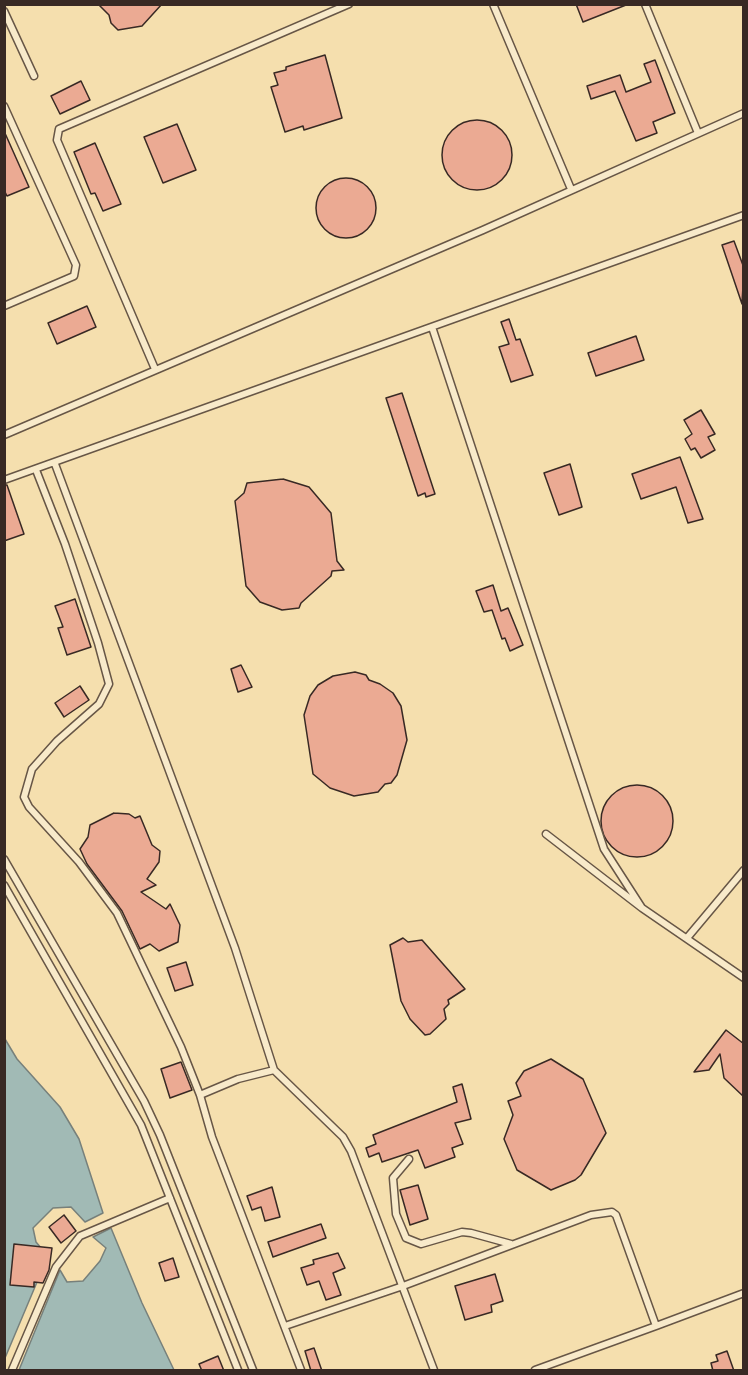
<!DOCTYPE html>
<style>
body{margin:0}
#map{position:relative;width:748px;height:1375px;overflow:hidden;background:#f5dfae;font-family:Cardo,serif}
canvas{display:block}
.frame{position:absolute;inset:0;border:6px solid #382924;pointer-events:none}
</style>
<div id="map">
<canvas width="748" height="1375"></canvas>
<div class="frame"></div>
</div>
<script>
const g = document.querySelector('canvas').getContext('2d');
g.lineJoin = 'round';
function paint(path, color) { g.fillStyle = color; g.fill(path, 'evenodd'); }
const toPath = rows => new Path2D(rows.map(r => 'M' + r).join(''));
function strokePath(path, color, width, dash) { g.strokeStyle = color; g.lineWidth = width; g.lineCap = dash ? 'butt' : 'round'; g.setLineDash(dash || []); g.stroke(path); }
const water = toPath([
 [5,1039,17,1059,60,1107,79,1139,103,1213,85,1222,71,1207,53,1208,33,1228,36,1242,48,1256,5,1358,5,1039],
 [111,1228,142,1303,174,1370,19,1370,60,1270,67,1282,83,1281,100,1261,106,1248,93,1237,111,1228]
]);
const building = toPath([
 [98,4,162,4,142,26,118,30,111,23,109,15,98,4],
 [576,4,626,4,626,5,583,22,576,4],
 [325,55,342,118,304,130,303,126,285,132,271,87,278,85,274,73,286,70,286,67,325,55],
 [655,60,675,113,653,122,657,133,636,141,615,91,591,99,587,86,620,75,626,92,651,82,644,64,655,60],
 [81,81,90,100,60,114,51,96,81,81],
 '442 155a35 35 0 1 1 70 0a35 35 0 1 1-70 0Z',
 [177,124,196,170,163,183,144,137,177,124],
 [4,131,29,187,7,196,4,190,4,131],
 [95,143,121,204,103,211,95,193,91,194,74,152,95,143],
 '316 208a30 30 0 1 1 60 0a30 30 0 1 1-60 0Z',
 [734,241,744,268,742,304,722,245,734,241],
 [87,306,96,327,57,344,48,323,87,306],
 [509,319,516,340,520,339,533,375,511,382,499,347,509,344,501,322,509,319],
 [636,336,644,360,596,376,588,353,636,336],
 [402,393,435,494,426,497,425,493,418,496,386,398,402,393],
 [701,410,715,434,708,437,715,450,701,458,695,448,691,450,685,439,692,434,684,420,701,410],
 [680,457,703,519,688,523,676,487,641,499,632,474,680,457],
 [570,464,582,507,559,515,544,473,570,464],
 [283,479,309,487,331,513,337,561,344,570,332,571,331,576,301,603,299,608,282,610,260,602,246,586,235,501,244,493,247,483,283,479],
 [4,485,7,485,24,534,4,541,4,485],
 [493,585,501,611,508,608,523,645,510,651,505,638,502,639,492,610,484,612,476,591,493,585],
 [75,599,91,647,67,655,58,628,63,627,55,606,75,599],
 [241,665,252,687,238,692,231,669,241,665],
 [355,672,366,675,369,680,380,684,393,693,401,706,407,740,397,775,391,783,385,784,378,792,354,796,330,788,313,774,304,715,310,696,318,685,333,676,355,672],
 [80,686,89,700,64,717,55,703,80,686],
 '601 821a36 36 0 1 1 72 0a36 36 0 1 1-72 0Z',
 [114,813,129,814,135,818,140,816,152,845,160,851,159,862,147,879,156,885,141,892,166,909,170,904,180,925,178,942,159,951,150,944,140,949,122,911,87,864,80,849,88,837,90,825,114,813],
 [403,938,408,942,422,940,465,989,448,1000,449,1004,444,1009,446,1019,430,1034,425,1035,410,1019,401,1001,390,945,403,938],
 [186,962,193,985,175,991,167,968,186,962],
 [726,1030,744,1044,744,1097,724,1078,720,1054,709,1070,694,1072,726,1030],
 [551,1059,583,1079,606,1133,581,1175,575,1180,551,1190,517,1170,504,1139,513,1115,508,1101,521,1096,516,1083,524,1071,551,1059],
 [181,1062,192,1090,170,1098,161,1069,181,1062],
 [462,1084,471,1119,455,1123,463,1144,452,1148,455,1157,425,1168,418,1150,382,1162,379,1153,369,1157,366,1148,376,1144,373,1135,457,1102,453,1087,462,1084],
 [418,1185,428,1219,410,1225,400,1190,418,1185],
 [272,1187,280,1217,265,1221,261,1207,252,1210,247,1196,272,1187],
 [64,1215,76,1231,61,1243,49,1227,64,1215],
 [321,1224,326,1238,273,1257,268,1242,321,1224],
 [14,1244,52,1248,49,1270,43,1283,34,1282,34,1287,10,1285,14,1244],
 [338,1253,345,1268,333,1273,341,1295,326,1300,319,1281,307,1285,301,1268,314,1264,313,1260,338,1253],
 [173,1258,179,1277,165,1281,159,1263,173,1258],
 [495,1274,503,1301,491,1305,492,1312,465,1320,455,1286,495,1274],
 [314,1348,322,1371,311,1371,305,1351,314,1348],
 [727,1351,734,1371,713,1371,711,1363,718,1361,716,1355,727,1351],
 [218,1356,224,1371,202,1371,199,1364,218,1356]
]);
const lane = toPath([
 [493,4,571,189],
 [645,4,698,133],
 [4,11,34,76],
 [4,106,76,265,74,276,4,306],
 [432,327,604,849,642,908],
 [155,369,57,140,59,129,349,4],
 [4,435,483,230,744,113],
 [55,464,235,948,274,1070],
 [36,470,65,544,98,643,109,684,99,704,57,741,32,769,24,797,29,807,79,862,117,913,181,1047,200,1095,212,1137,301,1370],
 [4,480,744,215],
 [546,834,642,908,744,978],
 [4,859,144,1101,160,1135,253,1370],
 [4,885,141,1125,238,1370],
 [687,938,744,870],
 [200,1095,238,1079,274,1070,343,1137,351,1151,434,1370],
 [409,1159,393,1178,396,1214,406,1238,421,1244,462,1232,471,1233,511,1244],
 [285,1326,403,1286,591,1215,612,1212,616,1215,656,1326,535,1370],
 [656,1326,744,1293],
 [12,1370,56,1267,80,1236,170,1198]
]);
paint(water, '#a1bab5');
strokePath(water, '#77807b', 1.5);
paint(building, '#ebaa93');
strokePath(building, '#382924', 1.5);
strokePath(lane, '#675646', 9);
strokePath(lane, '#f8eaca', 6);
</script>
